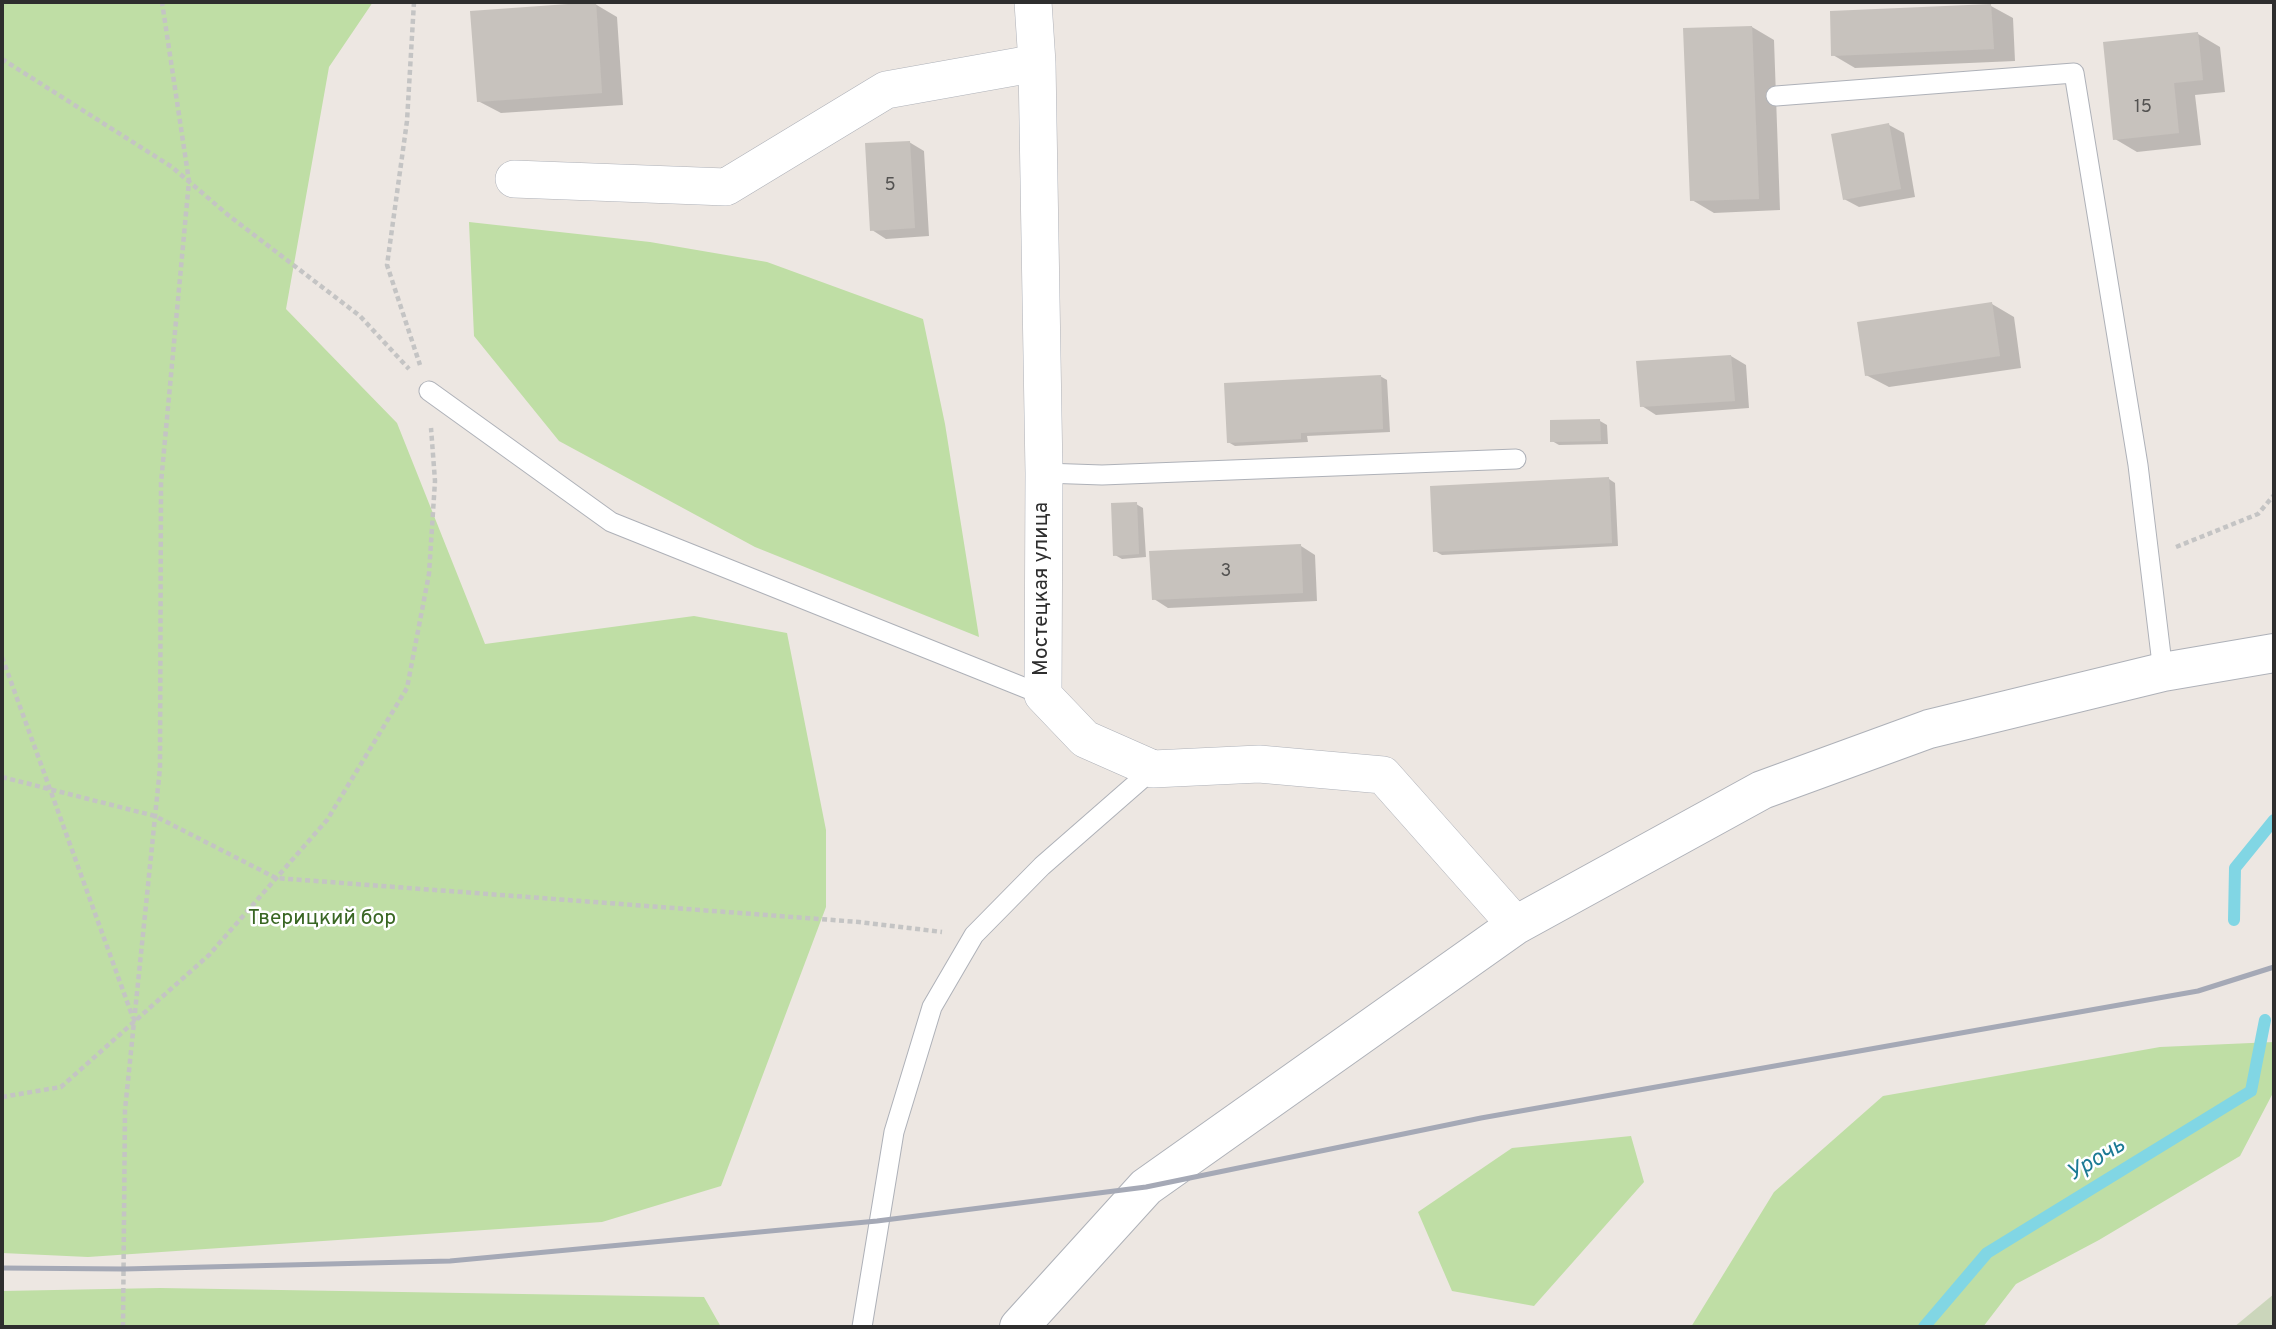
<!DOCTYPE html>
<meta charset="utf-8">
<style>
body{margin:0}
#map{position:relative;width:2276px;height:1329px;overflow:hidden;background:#ede7e2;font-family:Overpass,sans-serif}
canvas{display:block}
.frame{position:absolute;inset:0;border:4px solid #2e2e2e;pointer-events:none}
</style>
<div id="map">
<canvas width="2276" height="1329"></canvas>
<div class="frame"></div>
</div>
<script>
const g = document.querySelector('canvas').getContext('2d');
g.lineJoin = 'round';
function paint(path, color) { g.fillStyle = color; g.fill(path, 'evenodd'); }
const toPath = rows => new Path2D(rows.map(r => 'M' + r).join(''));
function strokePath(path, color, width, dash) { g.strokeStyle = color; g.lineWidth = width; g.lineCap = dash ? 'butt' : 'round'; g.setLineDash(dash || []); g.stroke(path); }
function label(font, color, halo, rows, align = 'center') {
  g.font = font + ' Overpass,sans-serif'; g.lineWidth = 5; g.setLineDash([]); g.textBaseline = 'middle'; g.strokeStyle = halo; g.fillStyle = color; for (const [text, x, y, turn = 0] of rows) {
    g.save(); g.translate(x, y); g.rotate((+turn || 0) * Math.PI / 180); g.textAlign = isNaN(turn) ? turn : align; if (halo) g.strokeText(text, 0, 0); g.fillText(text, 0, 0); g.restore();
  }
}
const green = toPath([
 [2,2,373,2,329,67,286,309,397,423,485,644,694,616,787,633,826,830,826,907,721,1186,602,1222,88,1257,2,1253],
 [469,222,650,242,767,262,923,319,945,424,979,637,755,547,559,441,474,336],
 [2274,1042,2274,1091,2240,1156,2099,1240,2016,1284,1983,1327,1691,1327,1774,1192,1883,1096,2160,1047],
 [1631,1136,1644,1182,1534,1306,1452,1291,1418,1212,1512,1148],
 [160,1288,704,1297,721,1327,2,1327,2,1291]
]);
const cemetery = toPath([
 [2274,1294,2274,1327,2234,1327]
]);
const shadow = toPath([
 [595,4,617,17,623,105,501,113,478,101],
 [1991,6,2013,18,2015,61,1855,68,1833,55],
 [1752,27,1774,40,1780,210,1714,213,1692,200],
 [2198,34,2220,47,2225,92,2195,95,2201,145,2137,152,2115,139],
 [1889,125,1904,133,1915,197,1859,207,1844,199],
 [909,142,924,151,929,236,886,239,872,230],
 [1992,304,2014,317,2021,368,1889,387,1866,375],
 [1731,356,1746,365,1749,408,1656,415,1642,406],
 [1380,376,1387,380,1390,432,1307,436,1308,442,1235,446,1228,442],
 [1600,421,1607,425,1608,444,1559,445,1552,441],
 [1609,479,1615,483,1618,546,1442,555,1435,551],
 [1136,504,1143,508,1146,557,1122,559,1115,555],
 [1301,546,1315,555,1317,601,1168,608,1154,599]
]);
const stream = toPath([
 [2234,920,2235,868,2274,820],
 [1924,1327,1987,1253,2251,1091,2265,1020]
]);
const building = toPath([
 [596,2,602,93,477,102,470,11],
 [1991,4,1994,49,1831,56,1830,11],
 [1752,26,1759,199,1690,201,1683,28],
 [2198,32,2203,80,2174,83,2179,133,2113,140,2103,42],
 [1889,123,1901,189,1843,200,1831,134],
 [910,141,915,228,870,231,865,143],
 [1992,302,2000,356,1865,376,1857,322],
 [1731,355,1735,401,1640,407,1636,361],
 [1381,375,1383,429,1301,433,1301,439,1227,443,1224,383],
 [1600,419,1601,441,1550,442,1550,420],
 [1609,477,1612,543,1433,552,1430,486],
 [1137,502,1139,554,1113,556,1111,503],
 [1301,544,1303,593,1152,600,1149,551]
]);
const path = toPath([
 [414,2,407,121,387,265,420,365],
 [2,59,172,167,228,215,360,316,409,369],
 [2176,547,2258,514,2274,495],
 [2,657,133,1018],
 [2,777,155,816,276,878,859,922,942,932],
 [2,1097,61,1087,209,955,327,820,407,688,429,574,435,481,431,428],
 [123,1327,125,1110,160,768,161,483,189,181,162,2]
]);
const lane = toPath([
 [1776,96,2074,73,2138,465,2163,672],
 [429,391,611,522,1043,695],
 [1044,473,1102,475,1516,459],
 [862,1327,894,1132,932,1007,974,935,1042,866,1153,769]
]);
const street = toPath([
 [1033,2,1037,63,1044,473,1043,695,1085,739,1153,769,1259,764,1383,775,1516,925],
 [514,179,726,187,886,90,1037,63]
]);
const secondary = toPath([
 [1019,1327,1146,1187,1516,925,1762,790,1929,729,2163,672,2274,653]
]);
const rail = toPath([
 [2,1268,124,1269,450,1261,877,1221,1146,1187,1481,1118,2198,991,2274,967]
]);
const numberNames = [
 ["15",2143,108],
 ["5",890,186],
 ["3",1226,572]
];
const streetNames = [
 ["Мостецкая улица",1043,589,-90]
];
const parkNames = [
 ["Тверицкий бор",322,920]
];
const waterNames = [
 ["Урочь",2097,1161,-31]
];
paint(green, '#bfdea5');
paint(cemetery, '#cbd6bb');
paint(shadow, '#0003');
strokePath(stream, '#81d6e4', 12);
paint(building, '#c7c2bd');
strokePath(lane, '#aeb1b8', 21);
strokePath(street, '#aeb1b8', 38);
strokePath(secondary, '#aeb1b8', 40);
strokePath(path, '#c4c4c4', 4.5, [5, 3.5]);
strokePath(lane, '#fff', 19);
strokePath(street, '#fff', 37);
strokePath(secondary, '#fff', 38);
strokePath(rail, '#a5a9b6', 5);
label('18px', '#545352', null, numberNames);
label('21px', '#2e2e2e', '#fff', streetNames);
label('21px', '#396623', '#fff', parkNames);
label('italic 23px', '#1b7a94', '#fff', waterNames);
</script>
